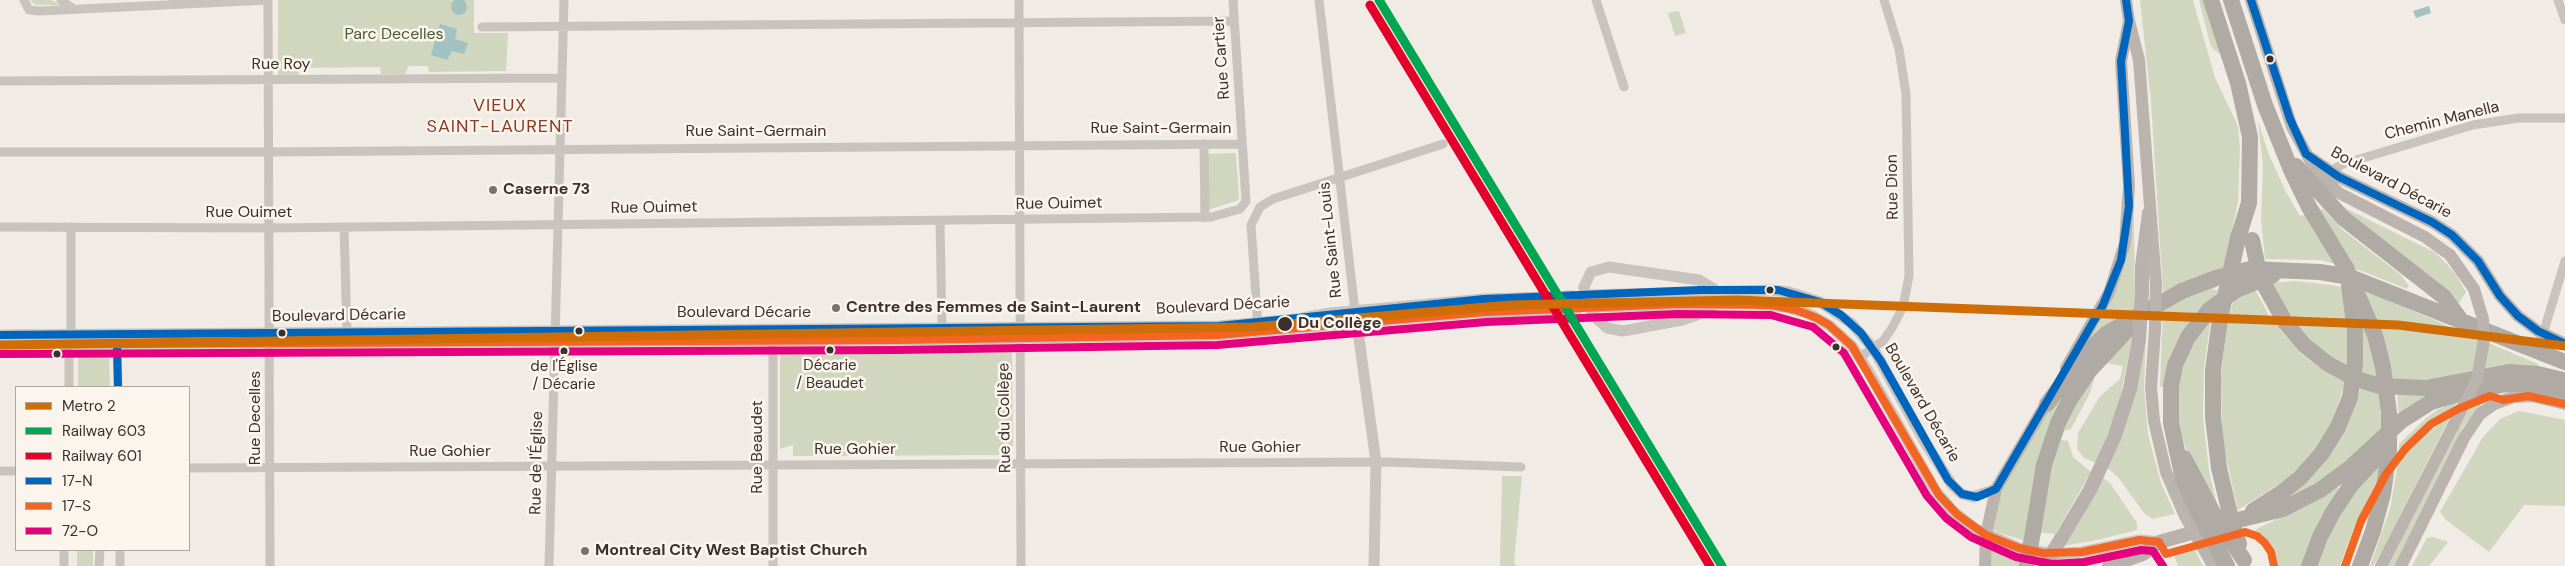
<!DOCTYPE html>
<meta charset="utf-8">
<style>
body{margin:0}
#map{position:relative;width:2565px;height:566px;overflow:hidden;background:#f0ebe5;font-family:"DM Sans",sans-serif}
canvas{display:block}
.legend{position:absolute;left:15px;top:386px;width:175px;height:165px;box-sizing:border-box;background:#fbf5ee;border:1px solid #aea6a0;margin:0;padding:6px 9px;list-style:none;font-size:15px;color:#3b302b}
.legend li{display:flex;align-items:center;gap:10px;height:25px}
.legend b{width:25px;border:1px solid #aea6a0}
</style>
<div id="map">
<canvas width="2565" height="566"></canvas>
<ul class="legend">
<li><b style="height:6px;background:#d06d07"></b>Metro 2</li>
<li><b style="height:6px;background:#00a651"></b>Railway 603</li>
<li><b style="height:6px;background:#e4002b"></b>Railway 601</li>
<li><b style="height:6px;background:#0065bd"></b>17-N</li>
<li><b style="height:6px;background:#f26522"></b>17-S</li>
<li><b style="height:6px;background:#e5007d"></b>72-O</li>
</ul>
</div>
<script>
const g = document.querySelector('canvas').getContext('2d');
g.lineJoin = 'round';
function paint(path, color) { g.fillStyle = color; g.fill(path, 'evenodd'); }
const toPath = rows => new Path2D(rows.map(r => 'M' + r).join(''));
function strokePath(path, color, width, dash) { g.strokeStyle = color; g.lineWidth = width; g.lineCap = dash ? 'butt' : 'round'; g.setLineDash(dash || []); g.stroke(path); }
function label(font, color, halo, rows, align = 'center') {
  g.font = font + ' "DM Sans",sans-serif'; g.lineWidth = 5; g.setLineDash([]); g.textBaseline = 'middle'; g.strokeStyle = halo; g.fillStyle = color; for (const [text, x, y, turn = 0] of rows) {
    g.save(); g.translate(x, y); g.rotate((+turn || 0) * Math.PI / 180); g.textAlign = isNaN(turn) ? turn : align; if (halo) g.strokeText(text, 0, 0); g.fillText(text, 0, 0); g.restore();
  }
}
const green = toPath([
 [30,0,51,0,61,5,36,5],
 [278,0,474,0,474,33,508,33,506,71,429,72,428,66,409,66,405,74,381,74,380,67,299,68,298,75,278,75],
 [2140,0,2193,0,2215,78,2238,126,2240,147,2238,202,2224,268,2163,292,2151,102],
 [2199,0,2204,0,2221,55,2213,49,2210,43],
 [1679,11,1686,33,1675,36,1668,13],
 [2258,121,2269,155,2286,192,2300,216,2323,209,2344,231,2401,275,2409,286,2407,289,2362,271,2320,260,2265,259,2261,220,2263,166],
 [2133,149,2135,308,2108,324,2078,350,2108,300,2131,178],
 [1234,153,1236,154,1239,200,1208,210,1208,154],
 [2331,198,2347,209,2436,253,2455,273,2466,292,2459,303,2402,259],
 [2216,278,2219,285,2212,290,2218,290,2217,294,2199,309,2181,334,2170,356,2163,387,2160,387,2163,310],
 [2295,281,2332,285,2375,295,2538,364,2538,369,2394,383,2366,376,2325,356,2294,324,2271,283],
 [2254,287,2269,316,2300,353,2324,371,2345,382,2330,428,2320,446,2290,477,2238,510,2222,441,2221,376,2227,323,2235,297],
 [2211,319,2204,367,2203,418,2209,471,2219,513,2185,446,2179,427,2176,403,2181,371,2198,334],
 [2134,329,2118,408,2096,463,2084,458,2077,449,2078,433,2100,396,2120,379,2123,366,2107,363,2098,366,2090,393,2071,429,2064,431,2059,429,2059,426,2067,409,2087,377,2107,354],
 [2146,335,2144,388,2148,434,2161,483,2175,514,2152,519,2144,513,2118,477,2107,468,2142,338],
 [784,350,1012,350,1013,446,1005,445,1004,455,793,456,793,445,780,449,780,354,783,354],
 [109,353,110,387,78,387,78,354],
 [2088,361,2026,541,1997,532,1992,528,1997,499,2039,422],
 [2361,388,2379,393,2382,429,2343,464,2308,489,2288,498,2352,411],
 [2431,393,2399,416,2397,394],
 [2458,401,2454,407,2440,415,2417,433,2399,453,2399,444,2425,419,2437,410],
 [2479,403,2481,406,2463,427,2411,537,2395,566,2387,566,2470,406],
 [2519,411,2565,420,2565,506,2524,505,2489,552,2446,520,2440,512,2483,437,2500,419],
 [2450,417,2384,547,2373,566,2370,566,2390,509,2398,463,2420,438],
 [2058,439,2068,441,2073,457,2091,472,2055,534,2036,532],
 [2379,460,2377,481,2354,527,2340,566,2315,566,2345,502],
 [1502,476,1522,476,1514,562,1516,566,1500,566],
 [2102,477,2110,483,2137,523,2137,530,2093,541,2062,546],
 [2335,486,2340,490,2303,566,2278,566,2275,551,2270,542,2255,530,2297,509],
 [2433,537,2448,542,2429,566,2412,566,2427,538],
 [2194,549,2203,566,2178,566,2174,555],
 [77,550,93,550,93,566,77,566],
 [1991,550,2022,561,2021,566,1988,566],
 [2115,555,2095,566,2050,566,2073,564]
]);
const water = toPath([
 '451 7a8 8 0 1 1 16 0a8 8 0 1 1-16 0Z',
 [2429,6,2431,13,2416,18,2413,11],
 [440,24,457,29,455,39,468,43,464,54,452,51,447,60,431,55]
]);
const tertiaryTunnel = toPath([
 [1547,297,1589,295],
 [1554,310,1595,307]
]);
const minor = toPath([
 [24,0,29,10,40,11,268,0],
 [61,0,72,8],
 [268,0,270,566],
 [1019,0,1021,566],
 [1319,0,1355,311],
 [1596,0,1624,87],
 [2558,0,2565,20],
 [482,27,1234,21],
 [0,81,562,78],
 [1204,144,1205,218],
 [0,152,269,152,1242,144],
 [2331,171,2343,164,2473,125,2519,118,2565,118],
 [940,221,942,327],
 [0,227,270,228,1211,217,1240,209,1246,201,1233,0],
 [344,227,347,332],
 [1258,327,1251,225,1260,207,1273,199,1443,144],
 [71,334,71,227],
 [2543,334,2565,261],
 [69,344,69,387],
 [117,344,118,387],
 [1860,357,1883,341,1892,328,1903,307,1909,276,1906,94,1899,49,1884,0],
 [189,468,1387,462,1521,467],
 [0,471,16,471],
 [64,550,64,566],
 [120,550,120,566],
 [99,566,100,550],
 [549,566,564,0],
 [773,566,773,334]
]);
const tertiary = toPath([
 [1584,287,1591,272,1609,267,1699,280,1714,289],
 [1589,295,1770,290,1789,292,1820,302,1851,323,1873,348,1926,444,1952,485,1962,494,1973,497,1996,489],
 [1595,307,1749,303,1785,307,1807,313,1829,325,1852,346,1867,369,1935,490,1953,511,1976,529,2019,548,2054,554,2082,552,2140,540,2159,542],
 [1356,317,1376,462,1374,566],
 [1595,317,1607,328,1623,331,1682,320,1708,311,1715,304],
 [0,335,1219,326,1297,319,1330,313,1484,299,1547,297],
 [0,344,895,340,1217,335,1471,313,1554,310]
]);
const secondary = toPath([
 [2126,0,2129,21,2139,60,2156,285],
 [2251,0,2292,127,2317,173,2339,193,2425,237,2450,255],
 [2308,156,2339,177,2432,222,2452,235,2478,261,2500,296,2518,316,2538,331,2565,344],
 [2155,330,2151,387,2154,421,2166,472,2185,516],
 [2066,368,2109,293,2125,243,2129,186,2121,61,2129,21],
 [2206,553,2213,566],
 [1985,566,1986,535,1996,489,2050,397],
 [2381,566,2452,428],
 [2401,566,2464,438,2480,414,2494,404,2513,397,2532,396,2565,404]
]);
const primary = toPath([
 [2142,293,2142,266,2149,213],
 [2062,537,2090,490,2114,438,2130,389,2139,339],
 [2109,566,2143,554,2159,542,2206,529]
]);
const motorway = toPath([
 [2211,0,2238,83,2250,137,2249,203,2238,238],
 [2231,0,2265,105,2291,170,2309,207,2346,268],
 [2296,166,2343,218,2444,297,2460,319],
 [2220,319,2213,370,2213,417,2219,468,2231,518],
 [2285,322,2304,345,2328,364,2356,379,2380,386,2426,388,2509,372,2538,374,2563,380],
 [2047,404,2083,356,2106,334,2182,291,2216,278,2250,269,2320,272,2350,277,2565,362],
 [2184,458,2218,522],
 [2253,511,2281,493,2300,478,2322,453,2338,427],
 [2198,512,2183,479,2171,423,2171,386,2175,365,2188,337,2209,310,2236,290,2273,275],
 [2238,520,2283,509,2320,490,2350,468,2401,421,2431,402,2472,390,2506,384,2528,384,2565,391],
 [2033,532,2044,465,2058,423,2069,401,2089,371,2128,329],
 [2218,549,2227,566],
 [2309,566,2320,537,2333,512,2351,485,2377,457]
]);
const tertiaryBridge = toPath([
 [1584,287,1585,300,1595,317]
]);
const secondaryBridge = toPath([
 [2450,255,2474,289,2483,319,2484,340,2477,379,2452,428],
 [2155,330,2156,285],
 [2185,516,2206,553]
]);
const primaryBridge = toPath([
 [2139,339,2142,293],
 [2044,566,2062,537]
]);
const motorwayBridge = toPath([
 [2252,240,2260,277,2285,322],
 [2346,268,2375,335,2383,367,2389,413,2389,450,2383,494,2373,531,2360,566],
 [2220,319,2238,238],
 [2338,427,2350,397,2355,364,2355,331,2349,285],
 [2198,512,2218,549],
 [2231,518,2239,544],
 [2218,522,2244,560],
 [2027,565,2033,532]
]);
const bus1 = toPath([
 [2251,0,2290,119,2306,154,2339,177,2432,222,2452,235,2478,261,2500,296,2518,316,2538,331,2565,344],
 [0,335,1219,326,1484,299,1700,290,1778,290,1820,302,1841,315,1861,333,1881,361,1948,480,1962,494,1977,497,1996,489,2103,305,2121,260,2129,206,2121,61,2129,21,2126,0],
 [117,344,118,387]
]);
const bus2 = toPath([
 [117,344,895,340,1217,335,1485,312,1678,304,1772,305,1796,310,1817,318,1829,325,1852,346,1939,495,1958,515,1986,535,2019,548,2043,553,2082,552,2140,540,2159,542,2166,554,2245,532,2257,536,2265,543,2271,552,2274,566],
 [2345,566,2361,521,2386,474,2405,449,2431,424,2458,409,2490,396,2503,400,2528,396,2565,404]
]);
const bus3 = toPath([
 [0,354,895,350,1217,345,1486,322,1678,314,1771,315,1813,327,1844,353,1927,496,1946,518,1971,537,2016,557,2052,564,2084,562,2141,550,2153,551,2163,566]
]);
const rail1 = toPath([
 [1379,0,1722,566]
]);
const rail2 = toPath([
 [1370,5,1710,566]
]);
const metro1 = toPath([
 [0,345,1253,327,1511,305,1737,300,2398,325,2565,346]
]);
const markers = [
 [2270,59,4.5,"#3b302b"],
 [493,190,5,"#7a716c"],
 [1770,290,4.5,"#3b302b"],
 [836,308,5,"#7a716c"],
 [1285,324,8,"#3b302b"],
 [579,331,4.5,"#3b302b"],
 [282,333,4.5,"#3b302b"],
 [1836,347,4.5,"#3b302b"],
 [830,350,4.5,"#3b302b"],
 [564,351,4.5,"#3b302b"],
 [57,354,4.5,"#3b302b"],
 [585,551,5,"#7a716c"]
];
const busNames = [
 ["Décarie",830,366],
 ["/ Beaudet",830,384],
 ["de l'Église",564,367],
 ["/ Décarie",564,385]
];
const parkNames = [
 ["Parc Decelles",394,35]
];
const streetNames = [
 ["Rue Cartier",1222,58,-94],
 ["Rue Roy",281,65],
 ["Chemin Manella",2442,121,-14],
 ["Rue Saint-Germain",1161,129],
 ["Rue Saint-Germain",756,132],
 ["Boulevard Décarie",2391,183,28],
 ["Rue Dion",1893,187,-91],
 ["Rue Ouimet",1059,204,-1],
 ["Rue Ouimet",654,208,-1],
 ["Rue Ouimet",249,213],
 ["Rue Saint-Louis",1331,240,-96],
 ["Boulevard Décarie",1223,306,-3],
 ["Boulevard Décarie",744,313],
 ["Boulevard Décarie",339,316,-1],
 ["Boulevard Décarie",1922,403,60],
 ["Rue Decelles",256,418,-90],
 ["Rue du Collège",1005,418,-91],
 ["Rue Beaudet",758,447,-90],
 ["Rue Gohier",1260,448],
 ["Rue Gohier",855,450],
 ["Rue Gohier",450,452],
 ["Rue de l'Église",537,463,-89]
];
const poiNames = [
 ["Caserne 73",503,190],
 ["Centre des Femmes de Saint-Laurent",846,308],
 ["Montreal City West Baptist Church",595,551]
];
const stopNames = [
 ["Du Collège",1298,324]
];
const neighbourhoodNames = [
 ["VIEUX",500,106],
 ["SAINT-LAURENT",500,127]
];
paint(green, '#d1d6bf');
paint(water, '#a1c2c1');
strokePath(tertiaryTunnel, '#ccc6c0', 11, [11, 5.5]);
strokePath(minor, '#c9c3be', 9);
strokePath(tertiary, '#c9c3be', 11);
strokePath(secondary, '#bab3ae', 12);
strokePath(primary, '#b8b1ad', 14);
strokePath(motorway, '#afaaa4', 16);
strokePath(tertiaryBridge, '#c9c3be', 11);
strokePath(secondaryBridge, '#bab3ae', 12);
strokePath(primaryBridge, '#b8b1ad', 14);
strokePath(motorwayBridge, '#afaaa4', 16);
strokePath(bus1, '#0065bd', 8);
strokePath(bus2, '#f26522', 8);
strokePath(bus3, '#e5007d', 8);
strokePath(rail1, '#00a651', 9);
strokePath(rail2, '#e4002b', 9);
strokePath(metro1, '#d06d07', 9);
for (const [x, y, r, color] of markers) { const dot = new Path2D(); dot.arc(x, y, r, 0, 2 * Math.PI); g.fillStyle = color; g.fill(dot); strokePath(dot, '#fbf5ee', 2); }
label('15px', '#3b302b', '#fbf5ee', busNames);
label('16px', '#4a5a2e', '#fbf5ee', parkNames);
label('16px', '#3b302b', '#fbf5ee', streetNames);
label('bold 16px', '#3b302b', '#fbf5ee', poiNames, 'left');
label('bold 16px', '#3b302b', '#fbf5ee', stopNames, 'left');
g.letterSpacing = '1px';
label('18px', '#8c3b22', '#fbf5ee', neighbourhoodNames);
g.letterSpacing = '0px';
</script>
